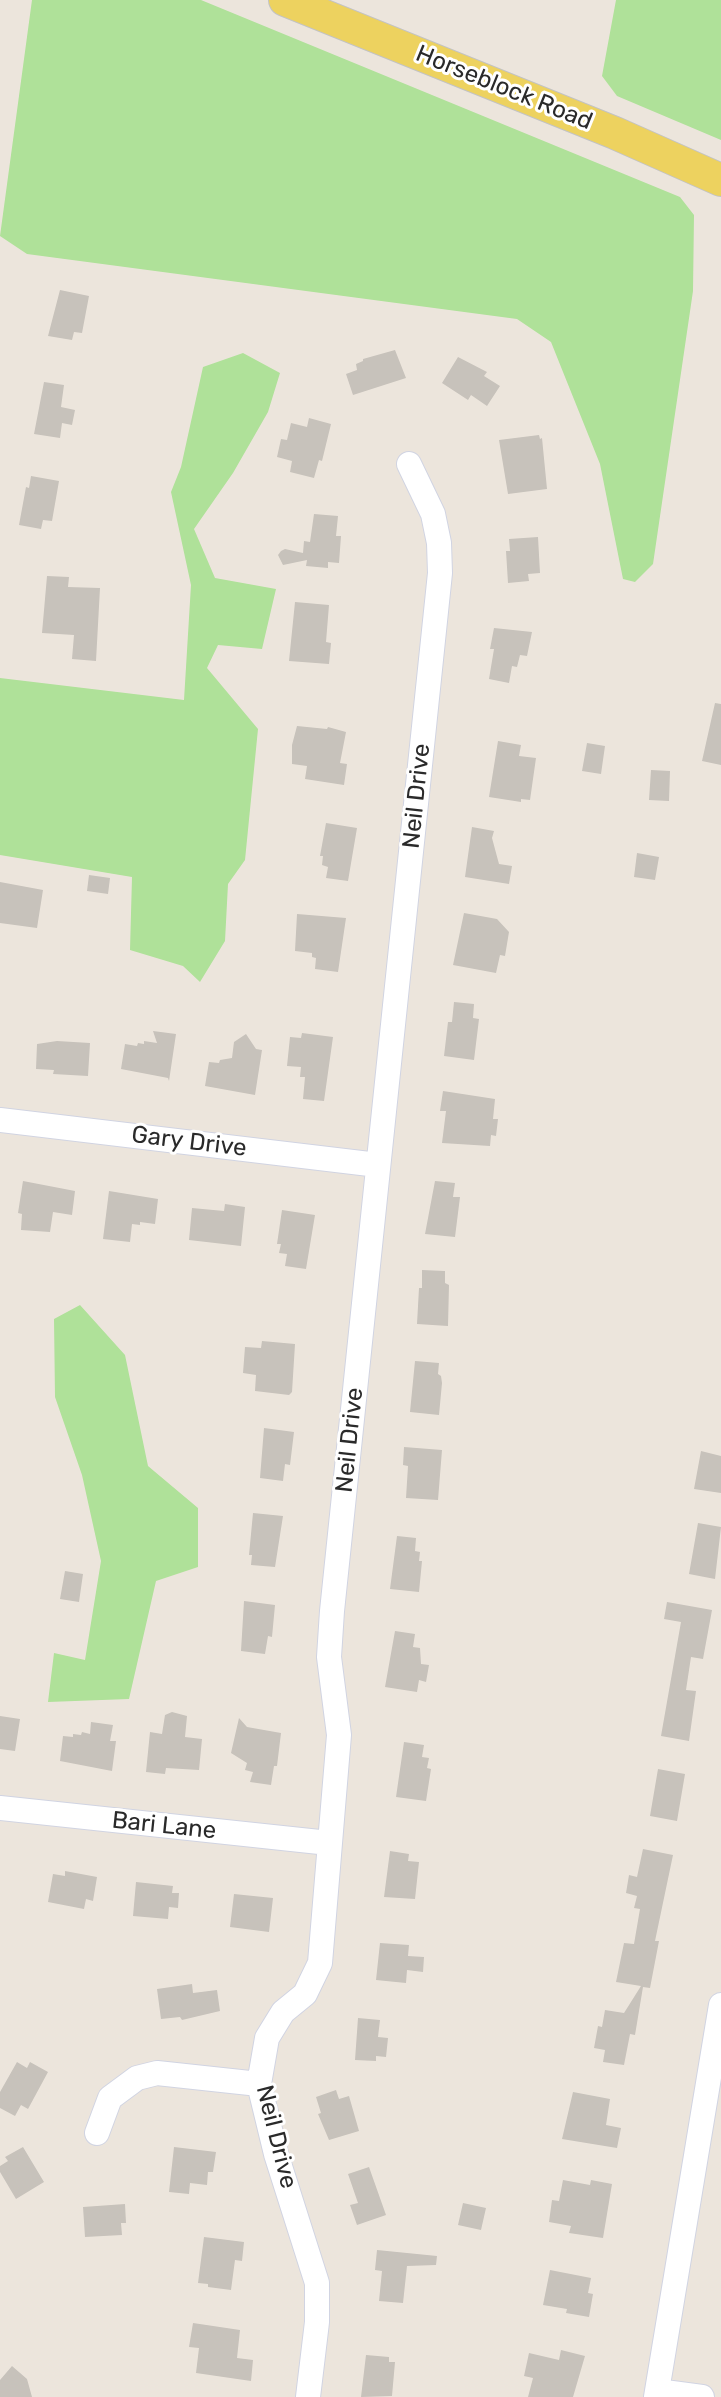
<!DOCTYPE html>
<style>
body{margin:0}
canvas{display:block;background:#ece5dc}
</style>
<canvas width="721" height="2397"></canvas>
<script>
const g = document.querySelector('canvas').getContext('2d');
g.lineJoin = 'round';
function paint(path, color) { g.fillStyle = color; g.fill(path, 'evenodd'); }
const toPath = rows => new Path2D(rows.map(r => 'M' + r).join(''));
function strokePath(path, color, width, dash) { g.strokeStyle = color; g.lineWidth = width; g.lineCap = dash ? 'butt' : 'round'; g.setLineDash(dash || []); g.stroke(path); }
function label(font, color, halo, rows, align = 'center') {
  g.font = font + ' Rubik,sans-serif'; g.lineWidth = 6; g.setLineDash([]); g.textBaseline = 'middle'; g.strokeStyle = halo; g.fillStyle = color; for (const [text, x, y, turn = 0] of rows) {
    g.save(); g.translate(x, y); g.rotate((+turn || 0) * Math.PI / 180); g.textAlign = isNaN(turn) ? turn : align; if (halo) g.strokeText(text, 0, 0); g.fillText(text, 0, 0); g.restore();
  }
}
const green = toPath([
 [32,0,201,0,680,197,694,215,693,291,653,564,635,582,623,579,600,464,563,372,551,342,517,319,27,254,0,236],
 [616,0,721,0,721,140,617,96,602,76],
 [243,353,280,373,268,412,233,473,194,529,215,578,276,589,262,649,218,645,207,668,258,729,245,860,228,884,225,941,200,982,183,966,130,950,132,877,0,855,0,678,184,700,191,585,171,492,181,467,203,367],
 [80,1305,125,1355,148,1466,198,1508,198,1567,156,1581,129,1699,48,1702,54,1653,85,1660,101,1561,82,1475,55,1397,54,1319]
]);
const building = toPath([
 [60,290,89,296,82,333,74,332,72,340,48,336],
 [395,350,406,378,353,395,346,374,357,370,356,364,363,361,363,359],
 [458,357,487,372,484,376,500,386,487,406,471,395,468,400,442,383],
 [44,382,64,385,61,407,75,410,72,425,62,423,60,438,34,434],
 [309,418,331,424,322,461,319,460,314,478,290,472,292,461,277,457,281,439,287,440,291,423,307,427],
 [539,435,540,439,542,438,547,489,508,494,499,440],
 [31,476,59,481,52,521,43,520,41,529,19,525,26,487,29,488],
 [314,514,338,516,336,536,341,536,339,563,328,562,328,568,306,566,307,560,283,565,278,555,281,551,285,549,303,553,304,541,310,542],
 [538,537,540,573,528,574,529,581,508,583,506,551,510,551,509,539],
 [47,576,69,577,68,587,100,588,96,661,72,659,74,635,42,633],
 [295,602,329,605,326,642,331,643,329,664,289,661],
 [494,628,532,632,527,656,520,655,517,667,512,666,509,683,489,679,494,649,490,649],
 [715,703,721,704,721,765,702,761],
 [297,726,327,729,328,727,346,732,340,763,347,764,344,785,305,779,307,766,292,764,292,745],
 [498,741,521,745,519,756,536,758,530,800,521,799,521,802,489,797],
 [587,743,605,746,601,774,582,771],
 [651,770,670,771,669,801,649,800],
 [326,823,357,828,348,881,326,878,328,867,322,865,323,856,320,856],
 [472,827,494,831,492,838,499,864,512,866,509,884,465,877],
 [637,853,659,857,655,880,634,877],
 [89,875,110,878,108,894,87,891],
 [0,882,43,890,37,928,0,923],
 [464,913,497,919,509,932,505,956,500,955,496,973,453,965],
 [297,914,346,918,338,972,315,969,316,958,312,957,312,953,295,951],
 [454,1002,474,1004,473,1018,479,1019,474,1060,444,1056,448,1022,452,1022],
 [153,1031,176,1034,169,1081,168,1078,121,1069,125,1044,137,1046,138,1043,144,1044,144,1041,157,1043],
 [302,1033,333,1037,324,1101,303,1099,305,1077,300,1077,301,1067,287,1066,290,1037,301,1038],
 [246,1034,256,1049,262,1050,255,1095,205,1086,209,1062,219,1063,220,1060,232,1058,234,1042],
 [57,1041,90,1043,88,1076,53,1074,54,1070,36,1069,37,1044],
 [443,1091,495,1099,493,1119,498,1119,496,1136,491,1135,490,1146,442,1143,446,1111,440,1111],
 [23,1181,75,1191,72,1215,53,1212,50,1232,21,1230,22,1214,18,1213],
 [435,1181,455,1183,453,1197,460,1197,455,1237,425,1234],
 [109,1191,158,1199,155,1224,140,1222,140,1225,132,1224,130,1242,103,1239],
 [225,1204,245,1207,241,1246,189,1240,192,1208,224,1211],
 [282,1210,315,1215,306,1269,285,1266,287,1254,279,1253,281,1244,277,1244],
 [422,1270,445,1271,445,1283,449,1285,448,1326,417,1324,419,1288,422,1288],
 [262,1341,295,1344,292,1392,289,1395,255,1391,256,1375,243,1373,245,1347,261,1348],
 [415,1361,439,1363,438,1374,441,1376,442,1383,439,1415,410,1412],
 [264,1428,294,1432,290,1465,285,1464,283,1481,260,1478],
 [404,1447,442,1450,438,1500,406,1498,408,1466,403,1465],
 [701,1451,721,1456,721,1493,694,1489],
 [253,1513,283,1516,275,1567,251,1565,252,1555,249,1555],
 [698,1523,721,1527,715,1579,689,1574],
 [397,1536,416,1538,415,1551,420,1552,419,1561,422,1561,419,1592,390,1589],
 [65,1571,83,1574,79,1602,60,1599],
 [244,1601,275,1605,272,1637,268,1636,265,1654,241,1651],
 [667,1602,712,1610,703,1659,691,1657,686,1690,696,1691,689,1741,661,1736,681,1622,664,1619],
 [395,1631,415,1634,413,1647,420,1648,421,1664,429,1665,426,1682,419,1680,417,1692,385,1687],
 [172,1712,187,1716,185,1737,202,1739,199,1770,166,1768,165,1774,146,1772,150,1732,162,1734,165,1715],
 [0,1716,20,1719,15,1751,0,1749],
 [239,1718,247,1727,281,1733,277,1766,274,1766,271,1785,250,1782,253,1772,245,1770,247,1763,231,1753],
 [91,1722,113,1725,110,1741,116,1741,112,1771,60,1761,63,1736,73,1737,73,1734,81,1735,82,1732,90,1734],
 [404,1742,424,1745,422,1757,429,1758,427,1768,431,1769,426,1801,396,1797],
 [658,1769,685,1774,677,1821,650,1816],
 [643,1849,673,1855,655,1941,659,1941,650,1988,643,1987,635,2035,630,2034,624,2065,603,2062,605,2050,594,2048,598,2026,602,2027,605,2010,624,2013,641,1986,616,1982,624,1943,634,1944,640,1909,634,1908,637,1896,626,1893,629,1875,637,1877],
 [390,1851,409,1854,408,1861,419,1862,415,1899,384,1897],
 [65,1871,97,1877,93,1901,86,1899,84,1909,48,1902,53,1874,65,1876],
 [136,1882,173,1886,172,1893,179,1893,178,1908,169,1907,168,1919,133,1916],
 [234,1894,273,1898,269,1932,230,1927],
 [380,1943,409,1945,408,1956,424,1957,423,1972,407,1970,406,1983,376,1980],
 [192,1984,193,1993,217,1990,220,2011,182,2020,180,2017,161,2019,157,1989],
 [358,2018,380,2020,378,2037,388,2038,386,2057,376,2056,376,2061,355,2060],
 [17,2062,27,2068,30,2062,48,2072,28,2109,21,2105,15,2116,0,2108,0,2092],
 [336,2090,339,2099,349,2096,359,2131,329,2140,318,2114,321,2113,316,2097],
 [573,2092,610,2099,606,2125,621,2128,617,2148,562,2139],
 [23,2147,44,2182,16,2199,0,2172,0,2166,8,2161,5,2157],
 [174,2147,216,2152,213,2172,208,2172,207,2185,190,2183,189,2194,169,2192],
 [369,2167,386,2215,357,2225,350,2205,358,2203,348,2174],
 [563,2180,590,2185,591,2180,612,2184,603,2238,569,2233,571,2226,549,2222,552,2200,559,2201],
 [463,2203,486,2208,481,2230,458,2225],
 [125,2204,126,2223,121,2223,122,2235,85,2237,83,2207],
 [204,2237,244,2242,242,2261,235,2260,231,2290,208,2287,208,2284,198,2283],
 [377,2250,437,2256,436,2265,407,2266,403,2303,379,2301,382,2271,375,2270],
 [550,2270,591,2278,588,2293,593,2294,589,2317,566,2313,567,2309,543,2305],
 [193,2323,240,2330,237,2358,253,2360,251,2381,196,2373,199,2348,189,2347],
 [561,2350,585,2356,573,2397,528,2397,533,2378,524,2376,529,2353,559,2360],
 [366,2355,389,2357,389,2362,395,2362,392,2396,361,2397],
 [12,2366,27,2379,32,2397,0,2397,0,2380]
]);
const minor = toPath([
 [0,1120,378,1165],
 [0,1808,329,1843],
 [97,2133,110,2098,137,2078,157,2073,259,2084],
 [657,2391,702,2397],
 [308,2397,317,2322,317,2283,276,2154,259,2084,267,2038,283,2012,305,1994,320,1963,339,1735,329,1657,332,1611,440,573,439,543,433,514,409,464],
 [656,2397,721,2005]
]);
const major = toPath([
 [285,0,615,133,721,180]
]);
const streetNames = [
 ["Horseblock Road",504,88,22],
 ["Neil Drive",417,796,-84],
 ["Gary Drive",189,1142,7],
 ["Neil Drive",350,1440,-84],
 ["Bari Lane",164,1826,6],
 ["Neil Drive",276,2137,76]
];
paint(green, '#afe199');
paint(building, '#c7c2bb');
strokePath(minor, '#d1d4e2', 26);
strokePath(major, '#c3c3c3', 34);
strokePath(minor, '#fff', 24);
strokePath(major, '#edd25f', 32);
label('24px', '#2a2a2a', '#fff', streetNames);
</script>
